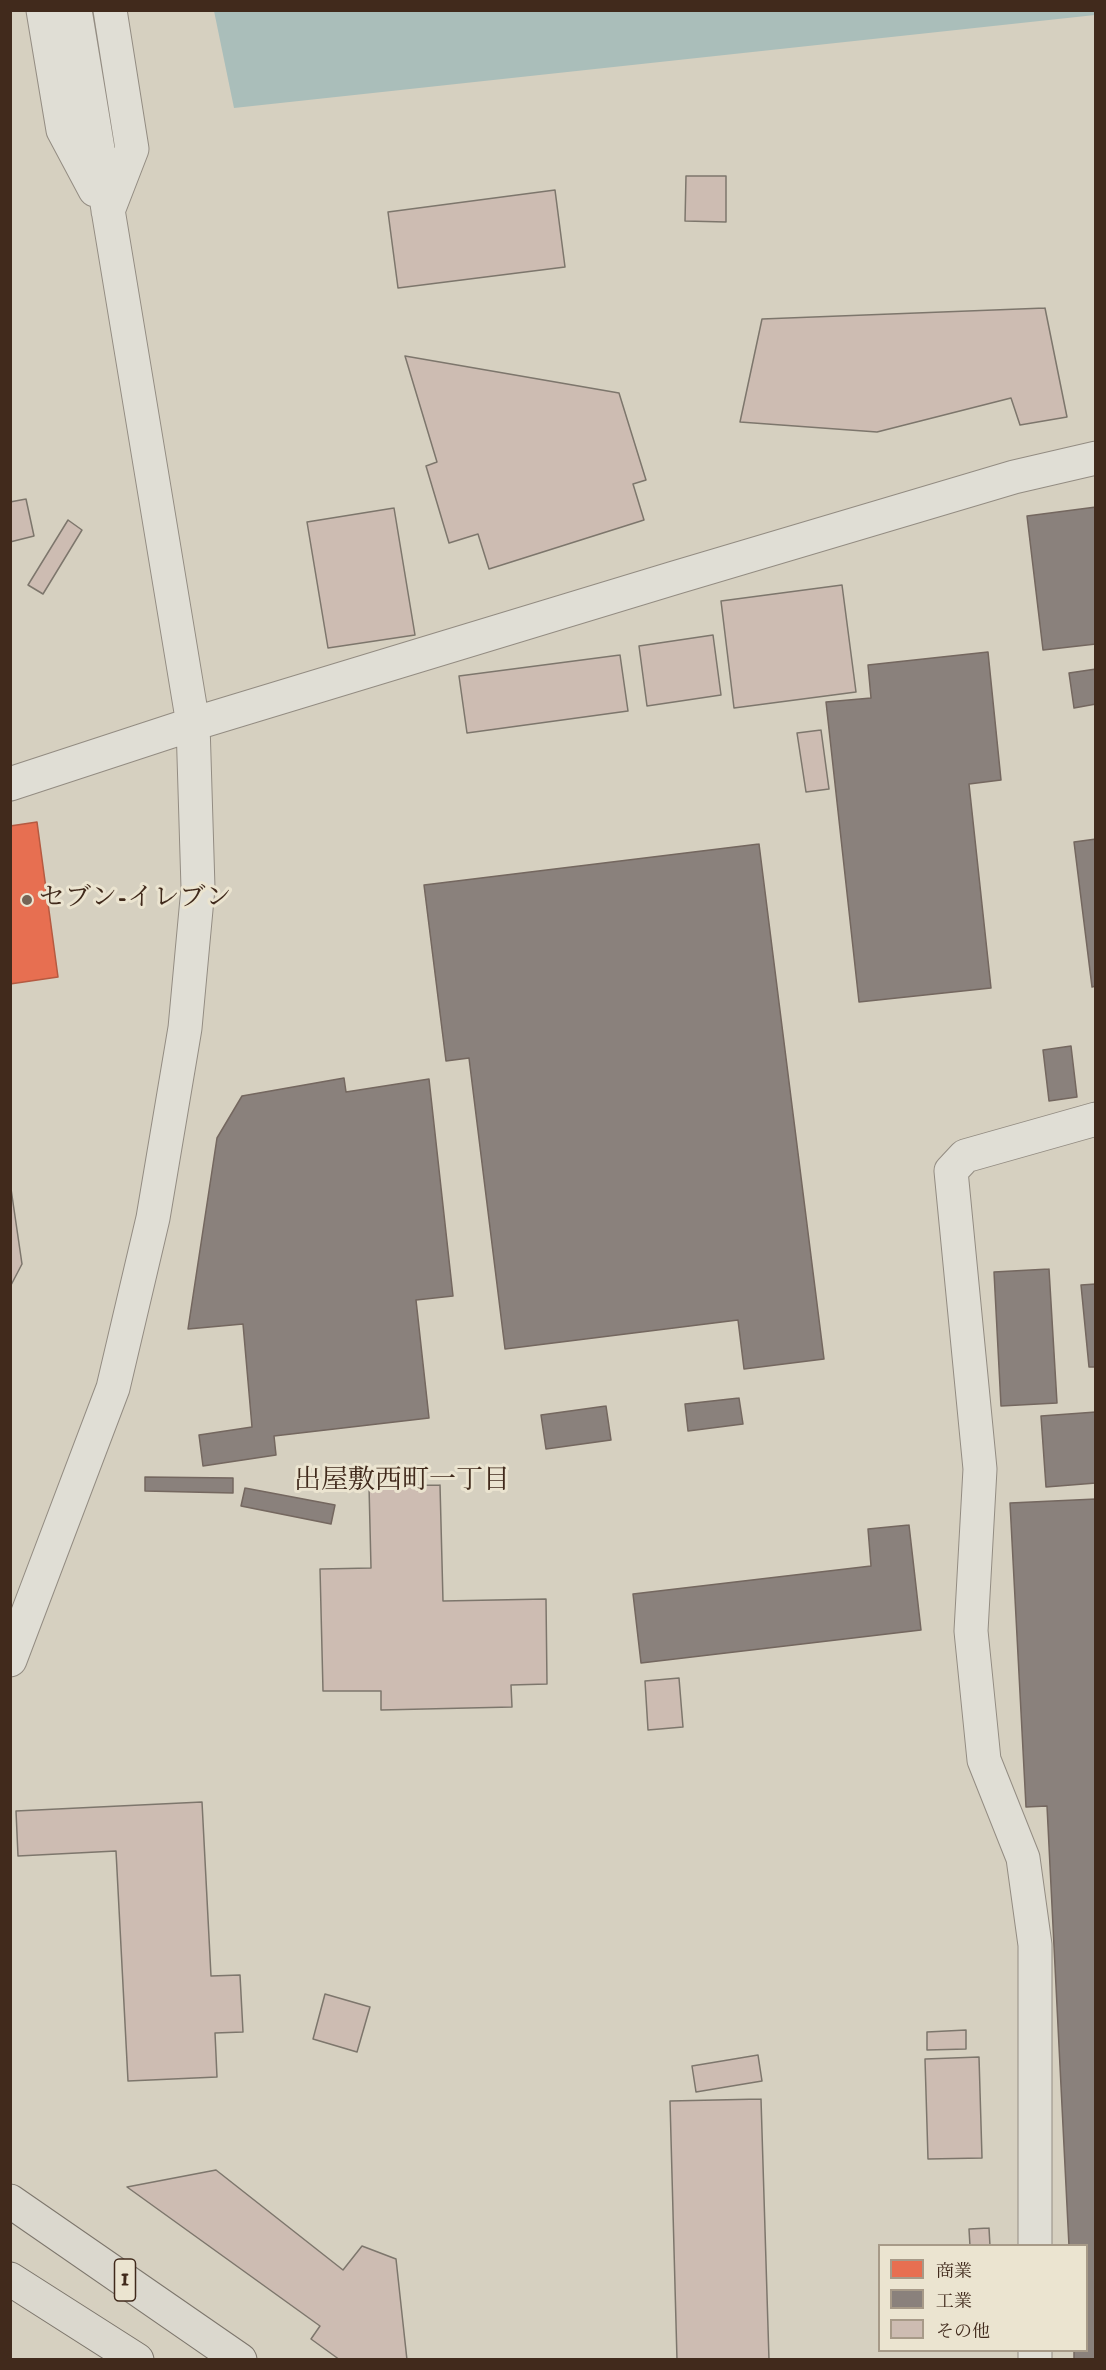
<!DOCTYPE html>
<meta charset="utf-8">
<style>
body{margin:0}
#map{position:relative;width:1106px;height:2370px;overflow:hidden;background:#d6d0c0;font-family:"IM FELL DW Pica","Noto Serif JP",serif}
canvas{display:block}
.frame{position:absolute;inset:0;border:12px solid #412a1c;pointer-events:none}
.legend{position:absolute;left:878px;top:2244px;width:210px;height:108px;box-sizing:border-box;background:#ebe4d0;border:2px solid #a79a88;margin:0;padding:8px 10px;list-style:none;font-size:18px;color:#412a1c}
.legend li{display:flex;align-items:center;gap:12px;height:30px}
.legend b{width:30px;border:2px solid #a79a88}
</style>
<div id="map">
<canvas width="1106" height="2370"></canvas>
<div class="frame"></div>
<ul class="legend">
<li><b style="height:16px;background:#e76f51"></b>商業</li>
<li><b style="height:16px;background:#8a817c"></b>工業</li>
<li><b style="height:16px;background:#cdbcb2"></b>その他</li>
</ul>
</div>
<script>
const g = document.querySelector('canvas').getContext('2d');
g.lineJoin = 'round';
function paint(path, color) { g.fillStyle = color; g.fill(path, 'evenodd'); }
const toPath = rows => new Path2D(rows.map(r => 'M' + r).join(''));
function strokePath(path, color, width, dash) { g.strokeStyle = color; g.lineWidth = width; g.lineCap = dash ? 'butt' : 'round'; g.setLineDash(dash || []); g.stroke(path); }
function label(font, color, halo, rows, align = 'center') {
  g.font = font + ' "IM FELL DW Pica","Noto Serif JP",serif'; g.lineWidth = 6; g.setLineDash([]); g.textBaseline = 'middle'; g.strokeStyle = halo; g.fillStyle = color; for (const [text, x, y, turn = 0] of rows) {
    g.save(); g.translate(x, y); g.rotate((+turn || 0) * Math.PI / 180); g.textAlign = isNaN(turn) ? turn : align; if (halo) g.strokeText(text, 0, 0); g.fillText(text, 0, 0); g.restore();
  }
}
const water = toPath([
 [1095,10,1095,15,234,108,214,11]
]);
const shops = toPath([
 [37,822,58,977,10,984,10,826,37,822]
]);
const industry = toPath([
 [1096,507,1096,644,1043,650,1027,516,1096,507],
 [988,652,1001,780,969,784,991,988,859,1002,826,702,871,698,868,665,988,652],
 [1096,669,1096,704,1074,708,1069,673,1096,669],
 [1096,839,1096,986,1092,987,1074,842,1096,839],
 [759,844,824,1359,744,1369,738,1320,505,1349,469,1058,446,1061,424,885,759,844],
 [1071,1046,1077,1097,1049,1101,1043,1050,1071,1046],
 [344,1078,346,1092,429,1079,453,1296,416,1300,429,1418,274,1436,276,1455,203,1466,199,1435,252,1427,243,1324,188,1329,217,1138,242,1096,344,1078],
 [1049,1269,1057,1403,1001,1406,994,1272,1049,1269],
 [1096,1284,1096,1367,1089,1367,1081,1285,1096,1284],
 [739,1398,743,1424,688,1431,685,1404,739,1398],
 [606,1406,611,1440,546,1449,541,1415,606,1406],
 [1096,1412,1096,1483,1046,1487,1041,1416,1096,1412],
 [145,1477,233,1478,233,1493,145,1491,145,1477],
 [245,1488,335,1505,331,1524,241,1506,245,1488],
 [1096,1499,1096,2360,1074,2360,1074,2350,1086,2350,1086,2246,1069,2246,1047,1806,1026,1807,1010,1503,1096,1499],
 [909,1525,921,1630,641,1663,633,1594,871,1566,868,1529,909,1525]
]);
const building = toPath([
 [686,176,726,176,726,222,685,221,686,176],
 [555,190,565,267,398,288,388,212,555,190],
 [1045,308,1067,417,1020,425,1011,398,877,432,740,422,762,319,1045,308],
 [405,356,619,393,646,480,633,484,644,520,489,569,478,534,449,543,426,466,437,462,405,356],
 [26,499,34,536,10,542,10,502,26,499],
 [394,508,415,635,328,648,307,522,394,508],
 [68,520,82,530,43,594,28,585,68,520],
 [842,585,856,692,734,708,721,601,842,585],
 [713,635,721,695,647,706,639,646,713,635],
 [620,655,628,711,467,733,459,676,620,655],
 [821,730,829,789,806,792,797,733,821,730],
 [10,1182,22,1264,10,1287,10,1182],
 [440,1485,443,1601,546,1599,547,1684,511,1685,512,1707,381,1710,381,1691,323,1691,320,1569,371,1568,369,1486,440,1485],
 [679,1678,683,1727,648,1730,645,1681,679,1678],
 [202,1802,211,1976,240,1975,243,2032,215,2033,217,2077,128,2081,116,1851,18,1856,16,1811,202,1802],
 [325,1994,370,2007,357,2052,313,2039,325,1994],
 [966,2030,966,2049,927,2050,927,2032,966,2030],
 [758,2055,762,2081,696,2092,692,2066,758,2055],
 [979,2057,982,2158,928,2159,925,2059,979,2057],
 [761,2099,769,2360,677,2360,670,2101,761,2099],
 [216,2170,343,2270,362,2246,396,2259,407,2360,340,2360,311,2339,320,2326,127,2187,216,2170],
 [989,2228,990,2246,970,2246,969,2229,989,2228]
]);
const minor = toPath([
 [43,10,63,130,95,190],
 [108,211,132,149,110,10],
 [10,784,193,724,674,578,1014,477,1096,458],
 [10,1660,113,1388,153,1218,185,1028,198,888,193,724,75,10],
 [1035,2246,1035,1945,1023,1858,984,1760,971,1631,980,1469,951,1171,965,1156,1096,1119],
 [1035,2350,1035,2360]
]);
const highway = toPath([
 [10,2201,240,2360],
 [10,2279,137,2360]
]);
const markers = [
 [27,900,6,"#756455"]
];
const shields = [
 [125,2280,21]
];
const shieldNames = [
 ["1",125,2280]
];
const poiNames = [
 ["セブン-イレブン",39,900]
];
const neighbourhoodNames = [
 ["出屋敷西町一丁目",402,1482]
];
paint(water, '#aabeba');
paint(shops, '#e76f51');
strokePath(shops, '#b55a41', 1.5);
paint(industry, '#8a817c');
strokePath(industry, '#74675f', 1.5);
paint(building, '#cdbcb2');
strokePath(building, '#7d766c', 1.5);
strokePath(minor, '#938c82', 35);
strokePath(highway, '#7d766c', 35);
strokePath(minor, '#e0ded5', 33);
strokePath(highway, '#dbd8ce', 33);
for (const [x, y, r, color] of markers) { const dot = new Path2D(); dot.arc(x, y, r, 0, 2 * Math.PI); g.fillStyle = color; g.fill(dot); strokePath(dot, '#ebe4d0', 2); }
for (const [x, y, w] of shields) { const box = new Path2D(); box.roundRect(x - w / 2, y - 21, w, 42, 4.5); g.fillStyle = '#ebe4d0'; g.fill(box); strokePath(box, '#412a1c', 1.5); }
label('bold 24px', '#412a1c', null, shieldNames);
label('26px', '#412a1c', '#ebe4d0', poiNames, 'left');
label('27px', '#412a1c', '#ebe4d0', neighbourhoodNames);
</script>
